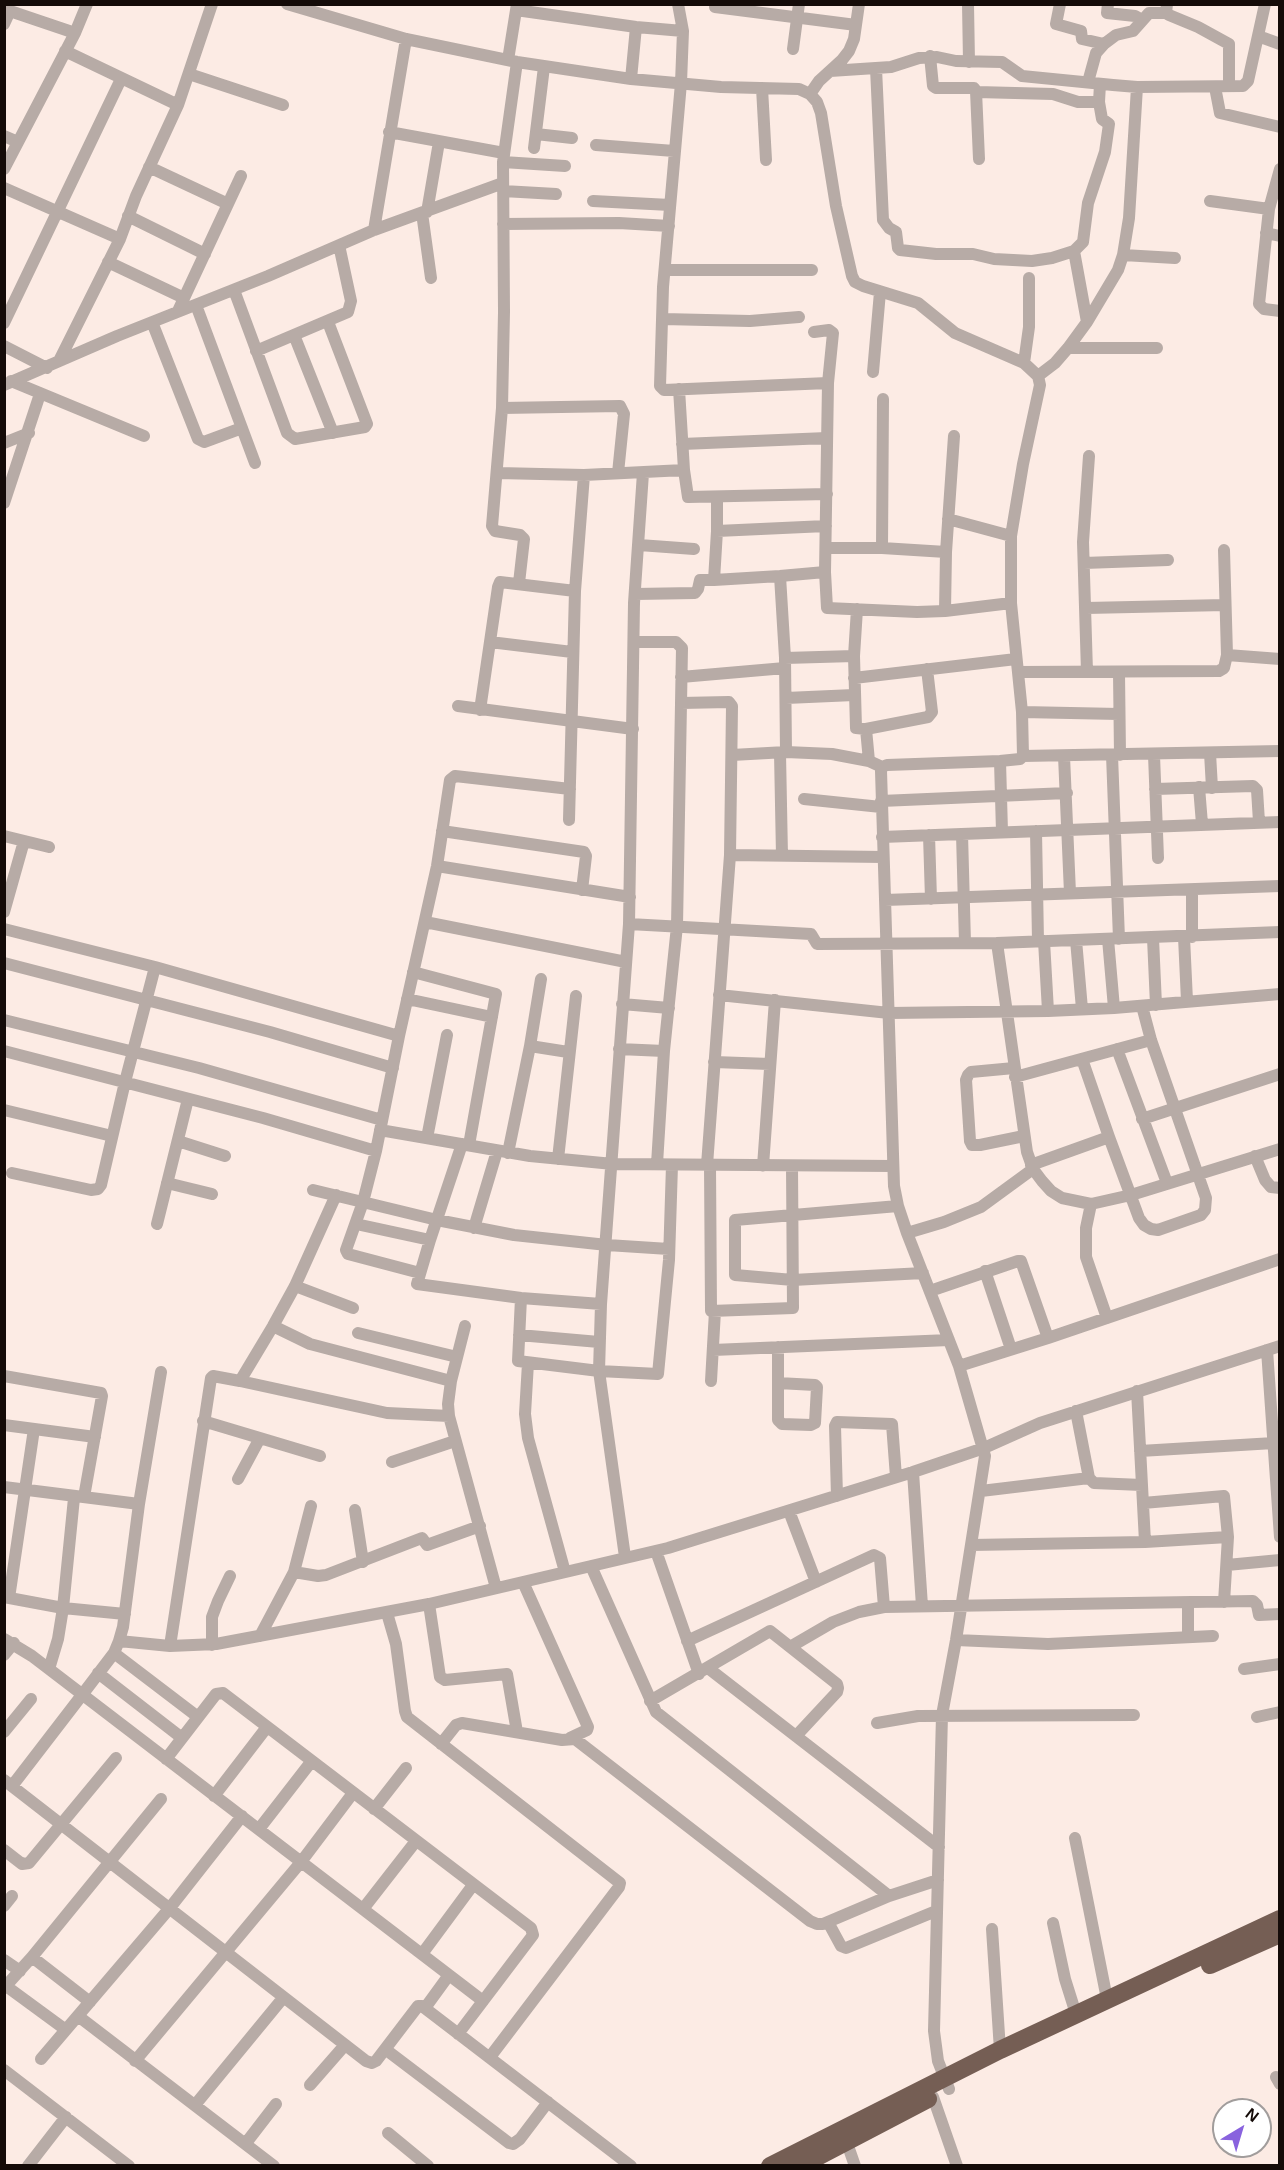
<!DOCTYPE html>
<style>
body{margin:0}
#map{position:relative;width:1284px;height:2170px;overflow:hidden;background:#fcebe4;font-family:Arial,sans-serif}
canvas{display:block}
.frame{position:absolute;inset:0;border:6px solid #140b08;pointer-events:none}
.north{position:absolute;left:1212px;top:2098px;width:60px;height:60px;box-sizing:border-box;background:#fff;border:2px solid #a19d9c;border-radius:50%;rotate:38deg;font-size:16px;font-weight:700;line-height:24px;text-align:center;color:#140b08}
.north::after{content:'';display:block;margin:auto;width:21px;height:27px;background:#8963de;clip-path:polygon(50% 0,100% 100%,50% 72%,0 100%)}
</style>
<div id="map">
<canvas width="1284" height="2170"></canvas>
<div class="frame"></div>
<div class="north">N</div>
</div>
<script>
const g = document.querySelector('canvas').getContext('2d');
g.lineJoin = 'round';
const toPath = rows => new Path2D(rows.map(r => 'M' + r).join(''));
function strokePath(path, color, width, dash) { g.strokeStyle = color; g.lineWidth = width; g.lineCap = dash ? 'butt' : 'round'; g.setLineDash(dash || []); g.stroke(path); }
const minor = toPath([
 [287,4,406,39,517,62,631,79,721,87,799,89,810,94,817,102,821,113,836,206,852,276,855,282,863,286,918,303,955,333,1024,363,1038,376,1040,385,1023,464,1011,536,1011,603,1022,712,1023,756,1020,759,1000,761,887,765,882,767,881,771,894,1186,898,1206,907,1233,959,1366,985,1456,956,1640,942,1715,934,2031,938,2061,949,2089],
 [678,4,683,31,681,83,663,287,660,386,664,390,828,383],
 [968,4,969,62],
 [1060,4,1056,24,1081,31,1082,39,1104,44],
 [1108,4,1107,13,1135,16,1142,20],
 [1167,4,1166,13,1169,15,1198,27,1229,44,1229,86],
 [715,7,856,25],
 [4,9,75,33],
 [516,10,636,27,683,31],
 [4,24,10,11],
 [1258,36,1280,44],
 [793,49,799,4],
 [65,51,178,105],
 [930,56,933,86,936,88,974,88,977,92,1053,94,1078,102,1099,102],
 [508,60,517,4],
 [517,62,503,162,504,312,502,408,492,526,495,531,520,535,524,539,519,583],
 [876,68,883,220,889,228,896,232,898,248,900,250,936,254,973,254,994,259,1032,261,1052,258,1074,251,1083,242,1088,203,1105,152,1109,124,1102,119,1099,102,1100,84],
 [830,71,891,67,919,58,937,57,956,61,1002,62,1022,76,1113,85,1137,87,1243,86,1248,81,1265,4],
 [189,74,283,105],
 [631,79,636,27],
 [1088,82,1096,53,1104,44,1116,35,1133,31,1149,13,1166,13],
 [1215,87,1220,113,1280,127],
 [762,88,766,160],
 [976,91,979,159],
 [810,94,819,81,842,60,849,51,854,39,859,4],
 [389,132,504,153],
 [536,134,572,138],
 [4,136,18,142],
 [596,145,674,151],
 [534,148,544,67],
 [503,162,565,166],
 [149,167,228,204],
 [4,169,75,33,87,4],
 [1280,169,1269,209,1259,304,1264,309,1280,311],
 [4,188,120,239],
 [503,191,556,194],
 [593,201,670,205],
 [1210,201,1269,209],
 [427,212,439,142],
 [422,213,431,278],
 [128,216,205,254],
 [503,224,619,223,669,226],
 [374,230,406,39],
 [1266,233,1280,236],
 [1074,251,1087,322],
 [1123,255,1175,258],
 [108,262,184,298],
 [666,270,812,270],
 [234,290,287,433,295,439,365,427,367,424,328,322],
 [196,305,255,463],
 [178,311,241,176],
 [663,319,750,321,799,317],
 [152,322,198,439,204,442,242,428],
 [4,323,121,79],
 [814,332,829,330,833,333,828,383,825,572,827,608,917,612,945,611,1011,603],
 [294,335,333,433],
 [4,346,47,368],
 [1068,348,1157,348],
 [256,351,348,312,351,301,339,245],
 [59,361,120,239,136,196,178,105,212,4],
 [1024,363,1029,327,1029,278],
 [873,372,880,292],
 [1038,376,1055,363,1068,348,1087,322,1118,270,1123,255,1129,218,1137,87],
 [11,381,144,436],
 [4,385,117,336,268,276,374,230,503,183],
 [679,389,684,470,688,497,827,494],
 [502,408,620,406,624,414,618,473],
 [4,443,29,433],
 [682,444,827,438],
 [498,473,584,475,684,470],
 [717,497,717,531,714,580,780,576,825,572],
 [4,503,40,394],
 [948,519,1011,536],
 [717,531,826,526],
 [639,545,694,549],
 [826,548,882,548,946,552],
 [882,548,883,399],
 [1084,563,1168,560],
 [780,576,785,658,786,752],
 [635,594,695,593,698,589,700,580,714,580],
 [1086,608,1225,605],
 [857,609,854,656,856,728,866,729,928,717,932,712,927,669],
 [945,611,946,552,954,436],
 [490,642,572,652],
 [634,642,676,642,682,648,677,926,664,1051,657,1164],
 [1227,655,1280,659],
 [785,658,854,656],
 [1018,672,1219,671,1224,668,1227,655,1224,550],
 [1087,672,1083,542,1089,456],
 [1119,673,1120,755],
 [681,677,785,668],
 [854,678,1016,659],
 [786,698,854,695],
 [681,703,729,702,732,706,730,855,707,1165],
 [458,706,633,729],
 [480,710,498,587,500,582,575,591],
 [1022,712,1119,714],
 [866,729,869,761],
 [780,753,782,856],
 [1210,753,1212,788],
 [732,755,786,752,832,754,869,761,882,767],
 [1112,755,1119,939],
 [1154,755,1158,858],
 [1023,756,1280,751],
 [1064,756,1070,893],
 [1000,761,1002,832],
 [1199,787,1202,824],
 [1155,789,1253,786,1257,790,1259,822],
 [804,799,881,807],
 [881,801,1067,793],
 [569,820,575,591,584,475],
 [442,831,584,852,586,856,582,890],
 [1036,831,1038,941],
 [962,834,965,943],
 [929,835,931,899],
 [4,836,49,847],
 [882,837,1280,822],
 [730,855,883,857],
 [437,866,630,897],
 [1192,890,1192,937],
 [885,900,1280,886],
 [4,912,24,841],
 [425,922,626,962],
 [629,924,811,934,817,944,997,943,1027,1152,1033,1169,1042,1181,1051,1191,1062,1198,1091,1204,1131,1195,1280,1149],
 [4,929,155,967,399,1036],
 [1184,937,1187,1001],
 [1153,938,1156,1005],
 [1108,939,1114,1008],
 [1076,940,1082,1009],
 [1044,941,1048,1011],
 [997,943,1280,932],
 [4,963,270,1032,393,1068],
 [413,972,496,994,469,1145],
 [719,995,889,1013,1048,1011,1114,1008,1280,994],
 [407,999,492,1017],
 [622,1004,669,1008],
 [4,1020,199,1068,382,1120],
 [530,1046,568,1052],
 [619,1049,664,1051],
 [1117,1049,1167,1183],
 [4,1051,263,1118,376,1151],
 [1082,1059,1109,1137,1139,1218,1144,1225,1151,1229,1158,1230,1201,1215,1205,1210,1206,1198,1151,1040,1142,1006],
 [714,1062,770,1064],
 [1014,1068,971,1072,968,1075,966,1080,970,1141,972,1145,980,1145,1024,1136],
 [1015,1077,1151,1040],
 [4,1110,112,1136],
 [1142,1119,1280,1074],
 [380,1130,530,1156,613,1164,893,1166],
 [427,1138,447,1035],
 [178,1141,225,1156],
 [462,1144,430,1240,417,1284,521,1298,601,1304],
 [508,1153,530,1046,541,979],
 [1255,1156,1265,1180,1271,1187,1280,1188],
 [558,1159,576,996],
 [710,1165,711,1311,793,1308,792,1166],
 [1031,1165,1109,1137],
 [763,1166,775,1000],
 [12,1173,91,1190,98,1189,101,1185,125,1082,155,967],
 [167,1183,212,1194],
 [313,1190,437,1220,514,1235,607,1245,669,1249],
 [1091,1204,1086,1228,1086,1257,1107,1318],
 [898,1206,735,1220,735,1275,793,1280,923,1273],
 [157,1224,188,1099],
 [356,1224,430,1240],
 [474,1228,497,1151],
 [907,1233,944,1222,981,1207,1033,1169],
 [985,1271,1011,1349],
 [420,1273,348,1254,346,1250,363,1202,376,1151,399,1036,437,866,450,780,455,776,570,789],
 [295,1286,353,1308],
 [930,1291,1018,1261,1021,1261,1048,1338],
 [521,1298,518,1361,599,1371,658,1374,669,1260,672,1165],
 [273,1326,310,1344,451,1381],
 [465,1326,451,1381,448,1404,449,1416,496,1588],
 [358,1333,457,1357],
 [519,1335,599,1342],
 [713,1350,949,1340],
 [1267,1350,1280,1537],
 [528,1363,525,1414,528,1438,565,1572],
 [959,1366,1048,1338,1280,1259],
 [4,1376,101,1393,102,1396,84,1497],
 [240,1381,273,1326,295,1286,336,1195],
 [711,1381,715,1311],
 [778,1383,815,1385,817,1387,815,1423,811,1425,782,1424,778,1420,778,1347],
 [1137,1391,1145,1542],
 [203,1421,320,1456],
 [4,1425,95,1437],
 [1140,1451,1274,1443],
 [392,1462,455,1441],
 [913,1472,922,1606],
 [1089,1478,1094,1483,1142,1485],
 [238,1479,260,1438],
 [4,1487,139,1504],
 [981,1491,1089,1478,1076,1411],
 [837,1496,835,1426,837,1422,892,1424,896,1477],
 [1143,1503,1224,1496,1228,1537],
 [355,1510,363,1562],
 [789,1511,816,1582],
 [971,1545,1145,1542,1228,1537,1224,1602],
 [656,1551,699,1674],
 [625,1557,599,1371,601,1304,629,924,634,603,643,473],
 [1227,1565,1280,1560],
 [591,1566,656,1712,889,1896],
 [294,1572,318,1576,326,1575,422,1538,427,1545,480,1526],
 [523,1582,588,1727,587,1730,570,1738],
 [4,1597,63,1608,125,1614],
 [9,1598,34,1429],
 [429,1604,440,1677,445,1680,507,1674,517,1732],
 [387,1613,396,1644,405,1711,407,1717,620,1883,619,1887,490,2057],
 [260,1636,294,1572,311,1506],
 [1188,1636,1188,1603],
 [4,1639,32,1656,483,2001],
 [956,1640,1048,1644,1213,1636],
 [119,1641,123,1627,139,1504,161,1372],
 [687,1641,874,1555,880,1558,884,1607],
 [212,1645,212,1617,218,1601,230,1576],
 [170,1646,211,1378,213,1376,240,1381,387,1413,449,1416],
 [790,1647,833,1622,859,1612,884,1607,1253,1601,1257,1605,1259,1615,1280,1614],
 [114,1653,198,1717],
 [4,1655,14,1643],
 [708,1668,939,1847],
 [49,1669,58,1639,63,1608,74,1498],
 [1244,1669,1280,1664],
 [98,1673,182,1738],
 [650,1701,770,1631,837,1684,838,1688,837,1692,796,1736],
 [1257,1717,1280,1712],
 [877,1723,918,1716,1134,1715],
 [4,1732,31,1699],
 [441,1744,456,1725,462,1723,562,1740,575,1739,810,1921,817,1924,823,1924,889,1896,938,1880],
 [166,1759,216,1694,223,1693,531,1928,533,1935,458,2034],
 [4,1780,366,2061,372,2063,376,2061,418,2006,422,2006,631,2166],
 [12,1786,82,1695,114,1653,119,1641,170,1646,216,1644,429,1604,668,1548,913,1472,984,1448,1040,1423,1280,1346],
 [214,1796,267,1727],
 [374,1809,406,1768],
 [259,1829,311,1762],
 [1075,1838,1107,1999],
 [4,1850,22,1864,29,1863,116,1758],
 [4,1906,12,1896],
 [363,1909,416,1841],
 [828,1922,841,1946,846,1948,936,1911],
 [1053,1923,1065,1979,1076,2014],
 [992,1929,1000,2050],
 [422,1954,473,1885],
 [32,1957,90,2002],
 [4,1960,20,1971],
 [6,1986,66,2030],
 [4,1988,32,1957,161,1799],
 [425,2008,449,1975],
 [78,2016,274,2166],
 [385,2049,509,2143,513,2144,520,2139,548,2102],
 [41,2059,169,1909,242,1816],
 [135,2061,301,1862,353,1793],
 [4,2070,129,2166],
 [1276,2077,1280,2084],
 [310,2085,345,2045],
 [933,2097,957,2166],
 [195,2105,283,1998],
 [388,2133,428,2166],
 [246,2143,276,2104],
 [847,2143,855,2166],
 [28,2166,66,2117]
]);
const highway = toPath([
 [1210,1965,1280,1934],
 [770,2166,1000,2050,1280,1919],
 [800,2166,928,2099]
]);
strokePath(minor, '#b7aba6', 12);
strokePath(highway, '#755e54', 18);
</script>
